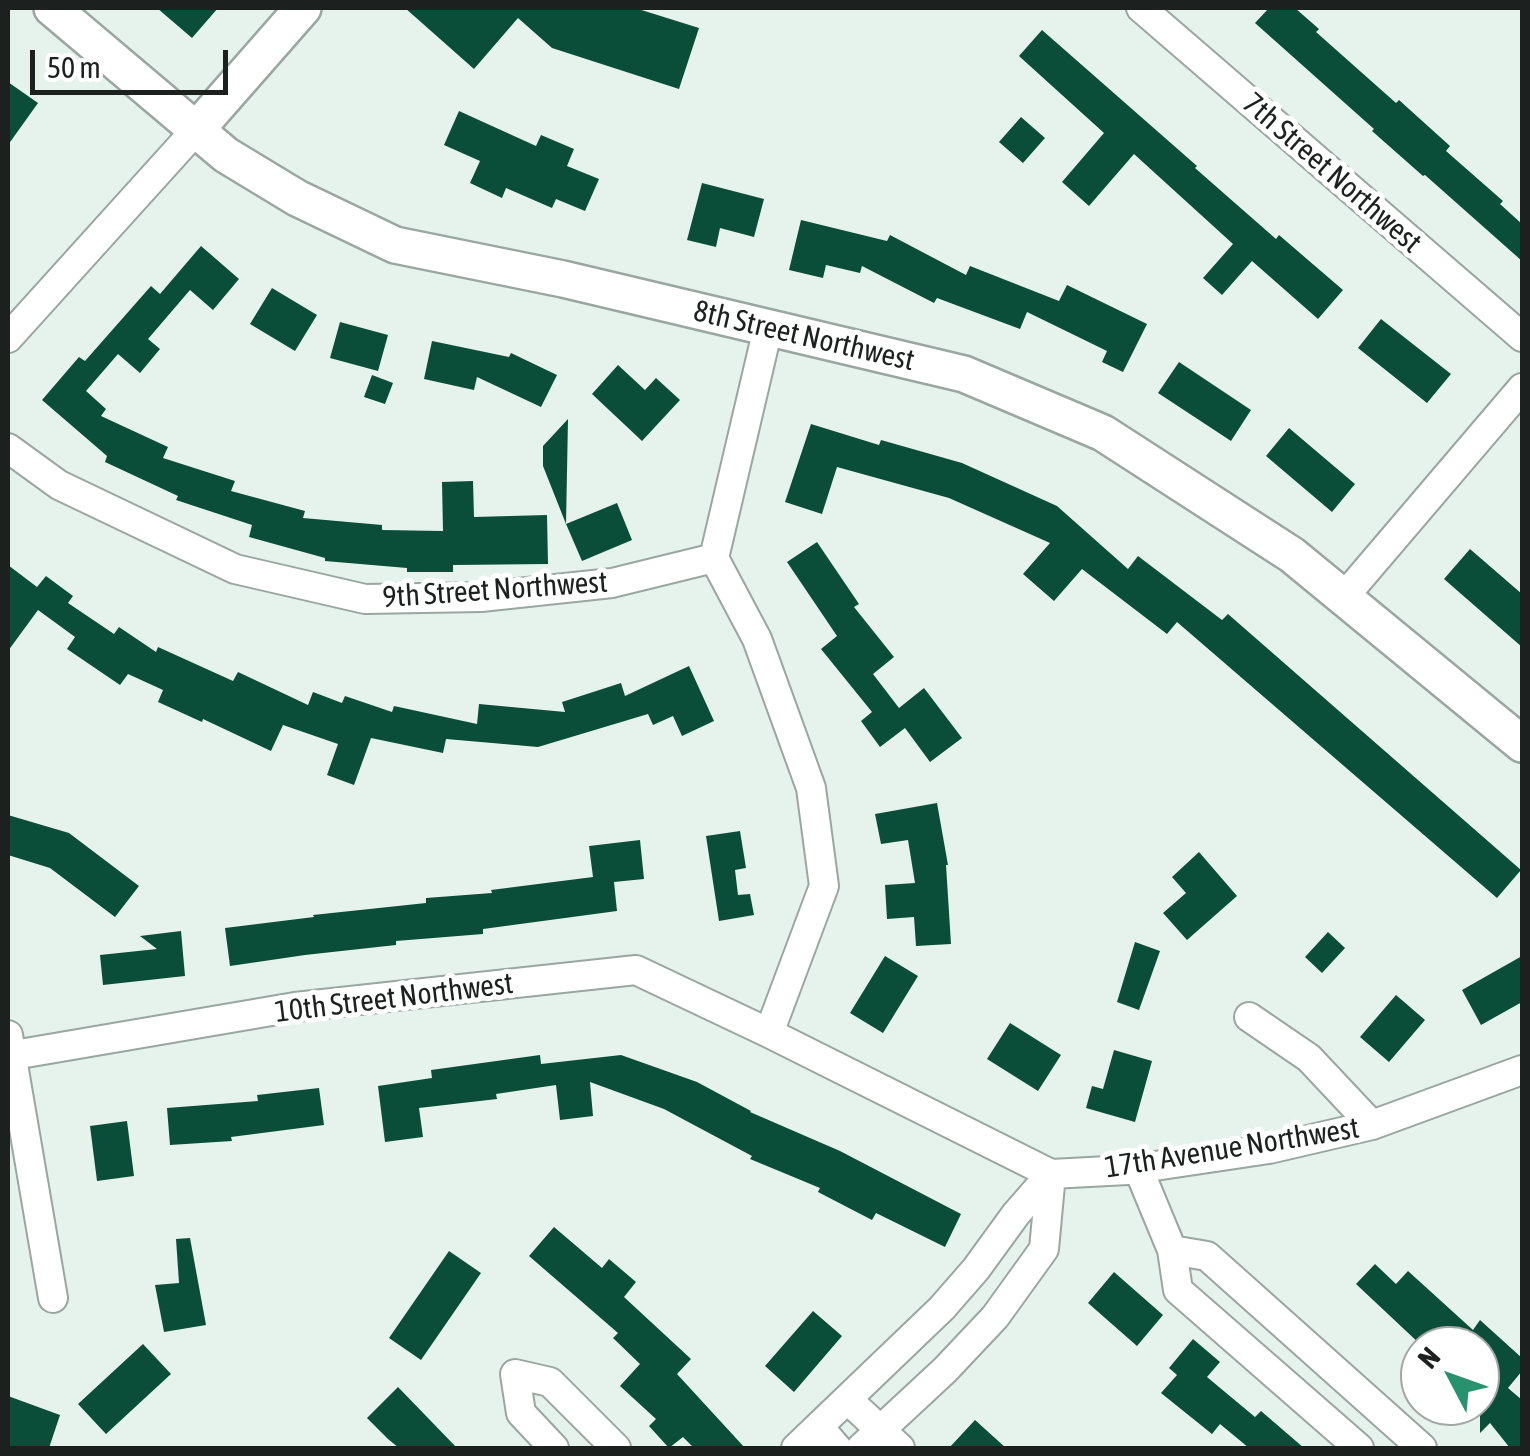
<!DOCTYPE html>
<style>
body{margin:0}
#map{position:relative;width:1530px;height:1456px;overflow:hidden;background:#e6f3ed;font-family:"Asap Condensed",sans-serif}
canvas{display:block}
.frame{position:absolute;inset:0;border:10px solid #1c201e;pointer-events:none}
.north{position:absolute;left:1400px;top:1326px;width:100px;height:100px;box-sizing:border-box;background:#fff;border:2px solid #a4a6a5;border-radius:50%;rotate:311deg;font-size:28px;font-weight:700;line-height:40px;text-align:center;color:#1c201e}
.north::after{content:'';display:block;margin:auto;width:35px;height:45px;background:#28916e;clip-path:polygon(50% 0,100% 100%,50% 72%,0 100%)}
.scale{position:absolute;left:30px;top:50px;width:198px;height:45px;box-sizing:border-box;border:5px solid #1c201e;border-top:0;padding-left:12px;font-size:30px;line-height:35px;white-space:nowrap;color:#1c201e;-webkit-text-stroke:8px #fff;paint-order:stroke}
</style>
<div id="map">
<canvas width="1530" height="1456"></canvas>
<div class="frame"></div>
<div class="north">N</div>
<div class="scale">50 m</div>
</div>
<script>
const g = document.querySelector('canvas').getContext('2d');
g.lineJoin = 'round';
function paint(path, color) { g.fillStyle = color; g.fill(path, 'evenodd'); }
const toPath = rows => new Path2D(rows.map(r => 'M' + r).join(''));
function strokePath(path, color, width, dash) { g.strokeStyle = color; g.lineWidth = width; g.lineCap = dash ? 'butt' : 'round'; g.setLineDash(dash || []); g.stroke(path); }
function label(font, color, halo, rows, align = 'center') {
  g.font = font + ' "Asap Condensed",sans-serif'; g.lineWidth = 10; g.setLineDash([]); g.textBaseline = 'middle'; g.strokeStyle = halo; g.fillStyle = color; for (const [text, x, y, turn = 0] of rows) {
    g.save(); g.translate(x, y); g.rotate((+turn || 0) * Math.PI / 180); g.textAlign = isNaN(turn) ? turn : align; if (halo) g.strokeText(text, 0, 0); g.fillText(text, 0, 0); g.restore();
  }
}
const building = toPath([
 [157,8,218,8,192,38],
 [405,8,635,8,699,28,679,89,552,48,518,18,474,69],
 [1269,8,1295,8,1319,29,1316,32,1396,103,1399,100,1450,146,1446,151,1503,201,1500,204,1522,224,1522,261,1425,175,1423,176,1372,131,1374,129,1255,23],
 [1042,30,1197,166,1195,168,1276,239,1279,235,1343,290,1318,319,1252,261,1222,295,1203,278,1233,244,1134,154,1089,206,1062,182,1104,133,1019,56],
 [8,82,38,103,8,145],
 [459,111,536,146,541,135,574,149,567,166,599,179,585,211,556,199,552,208,506,188,502,198,470,183,480,161,444,145],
 [1021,117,1045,138,1023,163,999,142],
 [702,183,764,199,754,237,720,228,716,247,687,240],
 [801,220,887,241,890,235,966,275,970,266,1059,301,1067,285,1147,324,1123,372,1102,362,1107,351,1027,312,1020,329,937,298,934,303,862,266,860,273,826,265,823,278,789,270],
 [201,246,239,279,213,310,190,290,148,339,160,349,140,373,118,354,86,391,106,409,101,416,168,447,163,458,235,481,231,491,305,511,303,518,382,525,382,530,443,531,442,482,473,481,474,517,547,515,548,564,453,565,453,572,407,572,407,568,325,561,325,558,249,537,252,525,176,500,178,496,105,462,107,456,42,400,79,357,85,361,151,286,160,294],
 [272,288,317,315,295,351,250,324],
 [1381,319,1451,374,1427,403,1358,348],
 [340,322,388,335,378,371,330,358],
 [432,341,509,357,511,353,557,375,541,407,477,377,474,390,424,379],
 [1179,362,1251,410,1231,441,1158,393],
 [618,365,645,390,656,378,680,400,642,441,592,394],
 [372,375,393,383,385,404,364,397],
 [568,419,566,524,543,466,543,446],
 [811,424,879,445,881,440,962,463,1057,506,1128,569,1138,556,1222,620,1228,614,1521,870,1497,898,1177,622,1167,634,1082,569,1054,601,1023,574,1050,543,949,498,837,467,822,514,785,502],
 [1289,428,1355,484,1332,512,1266,456],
 [617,503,632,540,582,561,566,524],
 [817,542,859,604,854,607,894,657,873,674,899,708,924,688,962,738,930,762,905,728,880,747,861,721,872,712,821,649,837,636,787,562],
 [1470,549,1522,594,1522,647,1444,579],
 [8,565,37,587,46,576,73,596,68,603,114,634,119,627,156,652,158,647,233,681,238,672,308,705,313,692,342,703,345,696,392,712,394,706,477,724,479,704,565,712,562,702,621,683,625,696,689,666,714,721,682,736,673,716,653,725,648,714,538,747,446,739,443,753,371,738,354,785,327,775,338,744,283,725,271,751,203,719,202,722,158,702,163,690,128,674,120,685,67,649,75,637,38,610,8,651],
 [937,803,948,865,946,865,951,944,916,946,914,917,887,919,885,885,915,883,908,840,881,844,875,814],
 [8,815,69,833,139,886,115,917,50,868,8,855],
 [740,831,746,868,735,870,738,895,750,894,754,915,719,921,706,836],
 [640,840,644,879,614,882,617,911,483,929,483,934,396,941,396,945,305,955,230,966,225,928,314,917,313,915,426,903,426,898,492,893,491,890,593,877,589,846],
 [1199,852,1237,896,1187,940,1163,913,1186,893,1172,877],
 [181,931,185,976,103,985,100,955,157,949,140,936],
 [1328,932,1345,948,1322,973,1305,957],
 [1135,942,1160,951,1139,1010,1117,1002],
 [885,956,918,976,883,1033,850,1013],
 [1522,956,1522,1002,1481,1025,1462,990],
 [1396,995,1425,1020,1389,1062,1360,1037],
 [1010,1023,1061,1055,1038,1091,987,1059],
 [1114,1050,1152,1061,1135,1122,1086,1108,1092,1086,1103,1089],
 [540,1055,541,1064,621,1055,697,1082,751,1111,750,1112,840,1151,961,1214,945,1247,876,1213,872,1220,818,1192,820,1188,750,1159,752,1156,664,1109,590,1082,593,1116,560,1120,556,1085,496,1094,497,1099,419,1108,423,1137,385,1142,378,1086,432,1078,431,1070],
 [319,1088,324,1125,231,1137,232,1141,170,1145,167,1108,258,1101,257,1095],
 [127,1121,134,1176,97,1181,90,1126],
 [554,1227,602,1268,609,1259,636,1282,624,1297,691,1359,677,1374,745,1448,694,1448,683,1437,669,1448,649,1426,656,1419,620,1386,640,1364,613,1338,618,1333,529,1256],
 [190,1238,206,1325,164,1332,155,1285,179,1283,176,1239],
 [449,1251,481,1273,421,1360,389,1338],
 [1375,1264,1396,1284,1408,1271,1473,1330,1480,1320,1522,1358,1522,1371,1508,1388,1522,1400,1522,1448,1510,1448,1490,1423,1480,1433,1480,1346,1422,1346,1356,1284],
 [1114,1272,1163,1315,1137,1346,1088,1303],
 [813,1311,842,1336,794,1392,765,1366],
 [1193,1339,1220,1362,1207,1377,1255,1417,1261,1411,1304,1448,1249,1448,1220,1424,1212,1434,1161,1393,1177,1375,1169,1368],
 [143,1344,171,1374,106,1434,78,1404],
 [398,1387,457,1448,399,1448,388,1439,367,1418],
 [8,1396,60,1415,49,1448,8,1448],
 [975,1420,1006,1448,949,1448]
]);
const minor = toPath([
 [1141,8,1522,337],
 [768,328,714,558,757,639,811,788,824,886,769,1033],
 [8,338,196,130],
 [8,448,59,485,235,569,365,599,481,597,612,583,714,558],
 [1343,598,1522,388],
 [1249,1017,1309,1058,1372,1125],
 [8,1035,53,1298],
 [8,1056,295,1007,636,970,769,1033,1051,1174,1128,1170,1269,1149,1372,1125,1522,1070],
 [1138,1168,1172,1250,1178,1290,1359,1448],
 [1172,1250,1207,1256,1422,1448],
 [848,1400,900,1448],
 [819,1427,837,1448],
 [554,1448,521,1413,515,1374,550,1382,616,1448],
 [796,1448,942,1308,976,1269,1016,1214,1051,1174],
 [861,1448,945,1370,995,1317,1044,1249,1051,1174]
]);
const tertiary = toPath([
 [52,8,226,155,297,198,395,245,563,279,964,374,1103,433,1292,555,1522,744],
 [196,130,303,8]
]);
const streetNames = [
 ["7th Street Northwest",1332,173,41],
 ["8th Street Northwest",804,336,13],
 ["9th Street Northwest",495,590,-4],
 ["10th Street Northwest",394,998,-7],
 ["17th Avenue Northwest",1232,1148,-9]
];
paint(building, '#0a4e39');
strokePath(minor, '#9aa6a0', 32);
strokePath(tertiary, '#9aa6a0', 40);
strokePath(minor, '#fff', 28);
strokePath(tertiary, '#fff', 35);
label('30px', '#1c201e', '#fff', streetNames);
</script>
